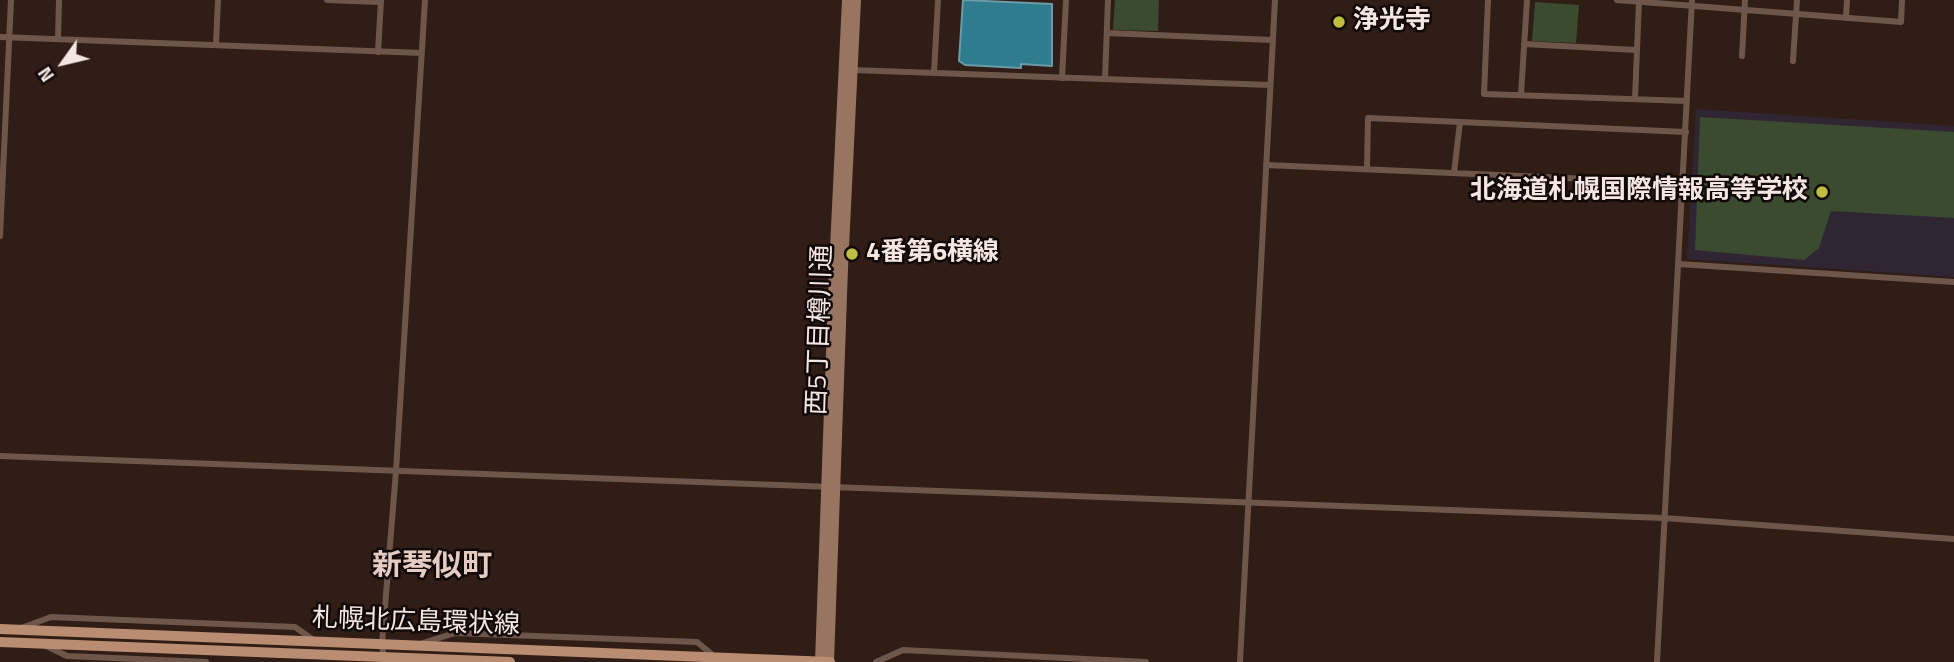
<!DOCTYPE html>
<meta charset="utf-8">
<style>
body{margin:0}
#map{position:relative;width:1954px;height:662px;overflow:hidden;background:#2f1d16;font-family:"Titillium Web",sans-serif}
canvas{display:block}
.north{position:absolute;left:28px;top:28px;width:70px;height:70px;-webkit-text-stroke:5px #110907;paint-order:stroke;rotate:236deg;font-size:19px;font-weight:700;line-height:28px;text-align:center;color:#f4e7e2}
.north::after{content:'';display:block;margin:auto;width:24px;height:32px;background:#f4e7e2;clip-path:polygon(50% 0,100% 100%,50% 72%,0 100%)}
</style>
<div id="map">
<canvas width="1954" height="662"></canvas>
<div class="north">N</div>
</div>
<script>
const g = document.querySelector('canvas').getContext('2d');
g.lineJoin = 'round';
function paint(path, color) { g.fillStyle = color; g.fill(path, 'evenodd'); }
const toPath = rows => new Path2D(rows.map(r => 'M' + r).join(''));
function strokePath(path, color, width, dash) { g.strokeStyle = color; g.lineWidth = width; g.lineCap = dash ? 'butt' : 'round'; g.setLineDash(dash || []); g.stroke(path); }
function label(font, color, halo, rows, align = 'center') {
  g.font = font + ' "Titillium Web","Noto Sans JP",sans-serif'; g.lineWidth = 5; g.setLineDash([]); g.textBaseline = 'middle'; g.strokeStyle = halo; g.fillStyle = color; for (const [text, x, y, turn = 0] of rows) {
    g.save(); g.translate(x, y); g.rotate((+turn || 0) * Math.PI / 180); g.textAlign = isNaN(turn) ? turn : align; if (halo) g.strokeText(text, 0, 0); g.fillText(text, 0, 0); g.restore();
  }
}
const education = toPath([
 [1696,109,1954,126,1954,277,1687,259]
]);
const green = toPath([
 [1115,0,1159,0,1158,31,1113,30],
 [1535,2,1579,5,1576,43,1532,41],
 [1700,117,1954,132,1954,218,1831,211,1819,248,1804,260,1695,250]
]);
const water = toPath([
 [963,0,1052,4,1052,66,1021,64,1021,68,965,65,959,61,963,0]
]);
const minor = toPath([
 [327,0,380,2],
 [1488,0,1484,94,1687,101],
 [1617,0,1901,22,1902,0],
 [1846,18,1847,0],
 [1107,33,1272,40],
 [0,37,422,53],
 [58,39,59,0],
 [216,44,218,0],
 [1524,44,1636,50],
 [378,52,381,0],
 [1742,56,1745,0],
 [1793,61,1797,0],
 [852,70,1270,85],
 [934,73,938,0],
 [1062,78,1066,0],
 [1105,79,1108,0],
 [1521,95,1527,0],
 [1635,99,1639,1],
 [1266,165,1683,183],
 [1367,169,1368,118,1460,122],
 [1454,173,1460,122,1686,132],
 [0,236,11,0],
 [1679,264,1954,282],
 [0,456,1664,518,1954,539],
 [21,628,51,617,295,627,312,639],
 [423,643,455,633,697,642,714,656],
 [46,646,67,656,206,662],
 [384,660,382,644,396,471,425,0],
 [876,662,903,650,1146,662],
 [1240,662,1275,0],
 [1657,662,1692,0]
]);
const secondary = toPath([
 [820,662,834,269,847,0],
 [829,662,843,268,856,0]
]);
const primary = toPath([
 [0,629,830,662],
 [0,642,510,662]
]);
const markers = [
 [1339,22,7,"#bfbe42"],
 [1822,192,7,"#bfbe42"],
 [852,254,7,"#bfbe42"]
];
const poiNames = [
 ["浄光寺",1353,22],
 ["北海道札幌国際情報高等学校",1808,192,"right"],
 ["4番第6横線",866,254]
];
const streetNames = [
 ["西5丁目樽川通",821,330,-88],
 ["札幌北広島環状線",416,623,2]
];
const quarterNames = [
 ["新琴似町",432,568]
];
paint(education, '#302533');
paint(green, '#3a4b30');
paint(water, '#2e7c8e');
strokePath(water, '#699ca7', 2);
strokePath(minor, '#6e574a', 6);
strokePath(secondary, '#987560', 10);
strokePath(primary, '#ba8c71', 10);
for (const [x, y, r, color] of markers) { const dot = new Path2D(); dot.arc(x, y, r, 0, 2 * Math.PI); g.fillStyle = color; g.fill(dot); strokePath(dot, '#110907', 2.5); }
label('bold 26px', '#f4e7e2', '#110907', poiNames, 'left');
label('26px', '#f4e7e2', '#110907', streetNames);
label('bold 30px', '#e5ccc2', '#110907', quarterNames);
</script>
